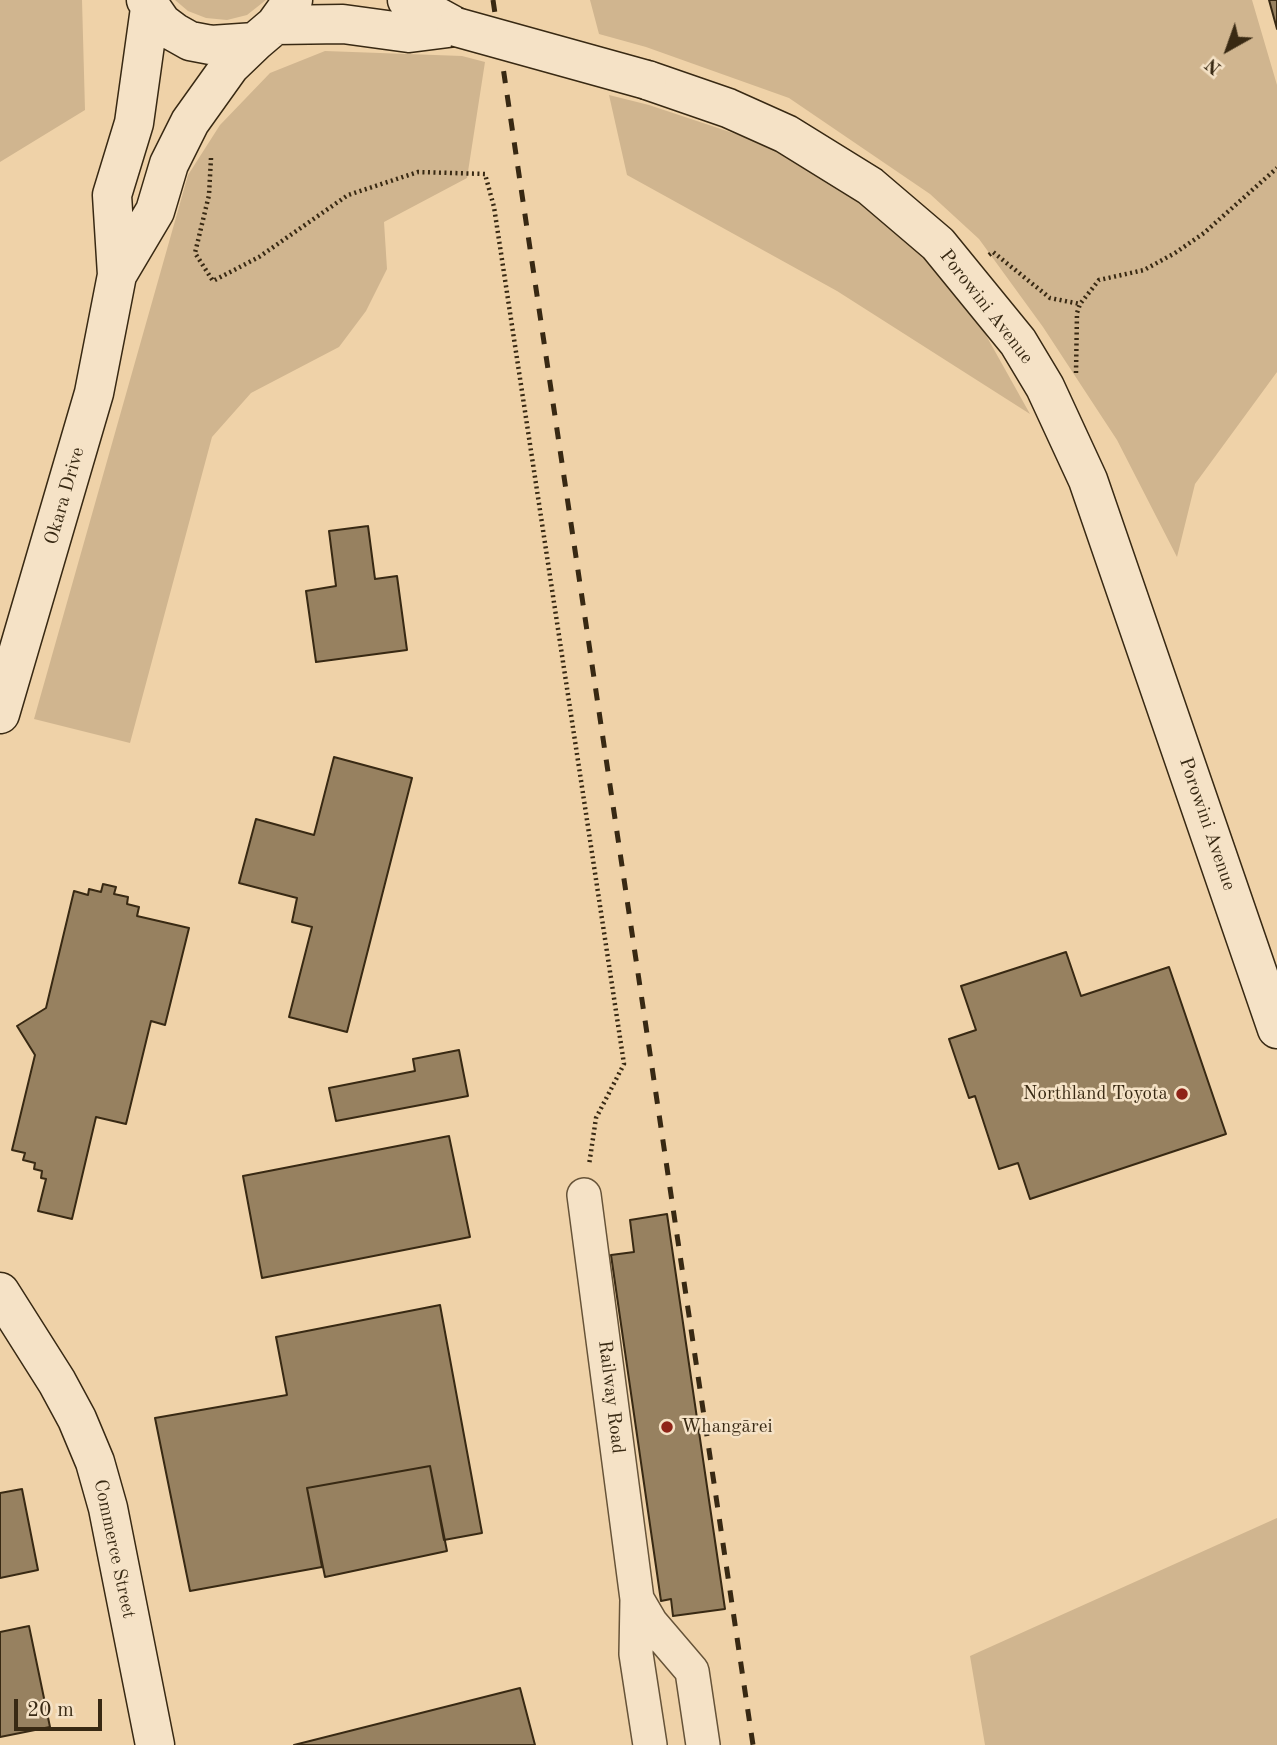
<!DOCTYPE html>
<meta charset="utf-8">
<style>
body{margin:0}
#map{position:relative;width:1277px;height:1745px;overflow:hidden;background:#efd2a8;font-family:"Old Standard TT",serif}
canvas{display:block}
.north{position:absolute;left:1193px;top:14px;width:70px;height:70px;-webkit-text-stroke:5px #f5e2c6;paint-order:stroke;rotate:220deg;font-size:19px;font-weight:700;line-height:28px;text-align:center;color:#382913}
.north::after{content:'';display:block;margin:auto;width:24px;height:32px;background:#382913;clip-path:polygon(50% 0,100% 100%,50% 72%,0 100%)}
.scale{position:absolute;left:14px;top:1699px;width:88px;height:32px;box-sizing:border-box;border:4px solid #382913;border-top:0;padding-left:9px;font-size:21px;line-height:24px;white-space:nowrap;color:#382913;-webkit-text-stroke:5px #f5e2c6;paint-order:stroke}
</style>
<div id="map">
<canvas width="1277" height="1745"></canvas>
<div class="north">N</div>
<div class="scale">20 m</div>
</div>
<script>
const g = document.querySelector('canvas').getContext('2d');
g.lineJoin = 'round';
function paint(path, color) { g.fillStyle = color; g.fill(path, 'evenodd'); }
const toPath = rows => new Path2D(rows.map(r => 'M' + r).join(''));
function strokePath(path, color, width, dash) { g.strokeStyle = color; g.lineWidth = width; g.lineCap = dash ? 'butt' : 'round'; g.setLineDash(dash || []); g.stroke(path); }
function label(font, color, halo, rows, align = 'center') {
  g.font = font + ' "Old Standard TT",serif'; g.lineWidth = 5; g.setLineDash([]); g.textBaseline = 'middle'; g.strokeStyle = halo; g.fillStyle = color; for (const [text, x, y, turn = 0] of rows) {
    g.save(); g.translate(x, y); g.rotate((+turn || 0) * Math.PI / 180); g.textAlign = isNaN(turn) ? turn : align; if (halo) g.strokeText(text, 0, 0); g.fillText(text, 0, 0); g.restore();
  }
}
const green = toPath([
 [0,0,82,0,85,110,0,162],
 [175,0,266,0,247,15,227,20,206,18,188,11],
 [590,0,1252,0,1277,85,1277,372,1195,484,1177,557,1117,440,1043,327,979,239,930,194,789,98,646,47,599,34],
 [325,51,462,56,485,62,467,178,384,222,387,269,366,311,339,347,251,393,212,437,130,743,34,719,188,175,220,125,270,73],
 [609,95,649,105,808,158,954,278,1030,414,837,291,627,175],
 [1277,1518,1277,1745,985,1745,970,1656]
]);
const building = toPath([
 [1269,0,1277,0,1277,29,1269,0],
 [368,526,375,579,397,576,407,650,316,662,306,591,336,586,329,531,368,526],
 [334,757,412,778,347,1032,289,1017,312,927,292,922,297,898,239,883,256,819,314,835,334,757],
 [103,884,116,887,114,894,128,897,127,904,139,907,137,916,189,928,165,1025,151,1021,126,1124,96,1117,72,1219,38,1211,46,1179,41,1178,42,1171,34,1169,35,1163,23,1160,25,1153,12,1150,35,1055,17,1026,46,1008,74,891,88,895,89,889,101,892,103,884],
 [1066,952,1081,996,1169,967,1226,1134,1030,1199,1018,1163,999,1169,975,1096,969,1098,949,1039,976,1030,961,986,1066,952],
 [459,1050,468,1096,336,1121,329,1088,415,1071,413,1059,459,1050],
 [449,1136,470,1237,262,1278,243,1176,449,1136],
 [667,1214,725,1609,673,1616,671,1599,661,1601,611,1255,634,1252,630,1220,667,1214],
 [440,1305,482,1533,444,1540,430,1466,307,1488,322,1567,190,1591,155,1418,287,1395,276,1337,440,1305],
 [430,1466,447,1551,325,1577,307,1488,430,1466],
 [22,1489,38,1570,0,1578,0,1493,22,1489],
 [29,1626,50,1727,0,1737,0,1632,29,1626],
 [520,1688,535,1745,294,1745,520,1688]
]);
const path = toPath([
 [211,158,209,195,195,253,213,281,259,257,348,195,418,172,485,174,494,207,624,1064,596,1118,589,1165],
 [989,255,993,252,1050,298,1080,304],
 [1076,373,1077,313,1080,304,1099,280,1144,270,1175,253,1204,233,1277,168]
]);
const street = toPath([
 [584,1195,637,1599,636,1654,650,1745],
 [637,1599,651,1623,692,1671,703,1745]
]);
const secondary = toPath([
 [146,0,162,23,174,32,190,41,211,45,255,42,275,25,293,0],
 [407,0,456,27],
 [275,25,343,24,409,33,456,27],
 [647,80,728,108,786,134,870,186,938,244,1018,342,1045,387,1088,480,1277,1029],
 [117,275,155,211,169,164,190,122,230,66,255,42],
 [0,714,94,393,117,275,112,195,134,123,150,8],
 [0,1292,57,1382,77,1419,95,1462,108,1508,155,1745]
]);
const rail = toPath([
 [493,0,753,1745]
]);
const secondaryBridge = toPath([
 [456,27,647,80]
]);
const markers = [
 [1182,1094,7,"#8f2418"],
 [667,1427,7,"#8f2418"]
];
const streetNames = [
 ["Porowini Avenue",986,307,52],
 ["Okara Drive",65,496,-74],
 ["Porowini Avenue",1207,824,71],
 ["Railway Road",611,1397,83],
 ["Commerce Street",114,1549,78]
];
const poiNames = [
 ["Northland Toyota",1168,1094],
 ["Whangārei",681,1427,"left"]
];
paint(green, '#d0b58f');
paint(building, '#978160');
strokePath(building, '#382913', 2);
strokePath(street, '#665338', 36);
strokePath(secondary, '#382913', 41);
strokePath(path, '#382913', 4.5, [2, 3.5]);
strokePath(street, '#f5e2c6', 33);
strokePath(secondary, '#f5e2c6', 38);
strokePath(rail, '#382913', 5, [12, 12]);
strokePath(secondaryBridge, '#382913', 41, []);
strokePath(secondaryBridge, '#f5e2c6', 38);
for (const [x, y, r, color] of markers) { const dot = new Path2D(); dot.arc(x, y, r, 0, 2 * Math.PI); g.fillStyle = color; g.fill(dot); strokePath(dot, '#f5e2c6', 2.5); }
label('19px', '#382913', '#f5e2c6', streetNames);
label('19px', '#382913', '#f5e2c6', poiNames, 'right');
</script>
